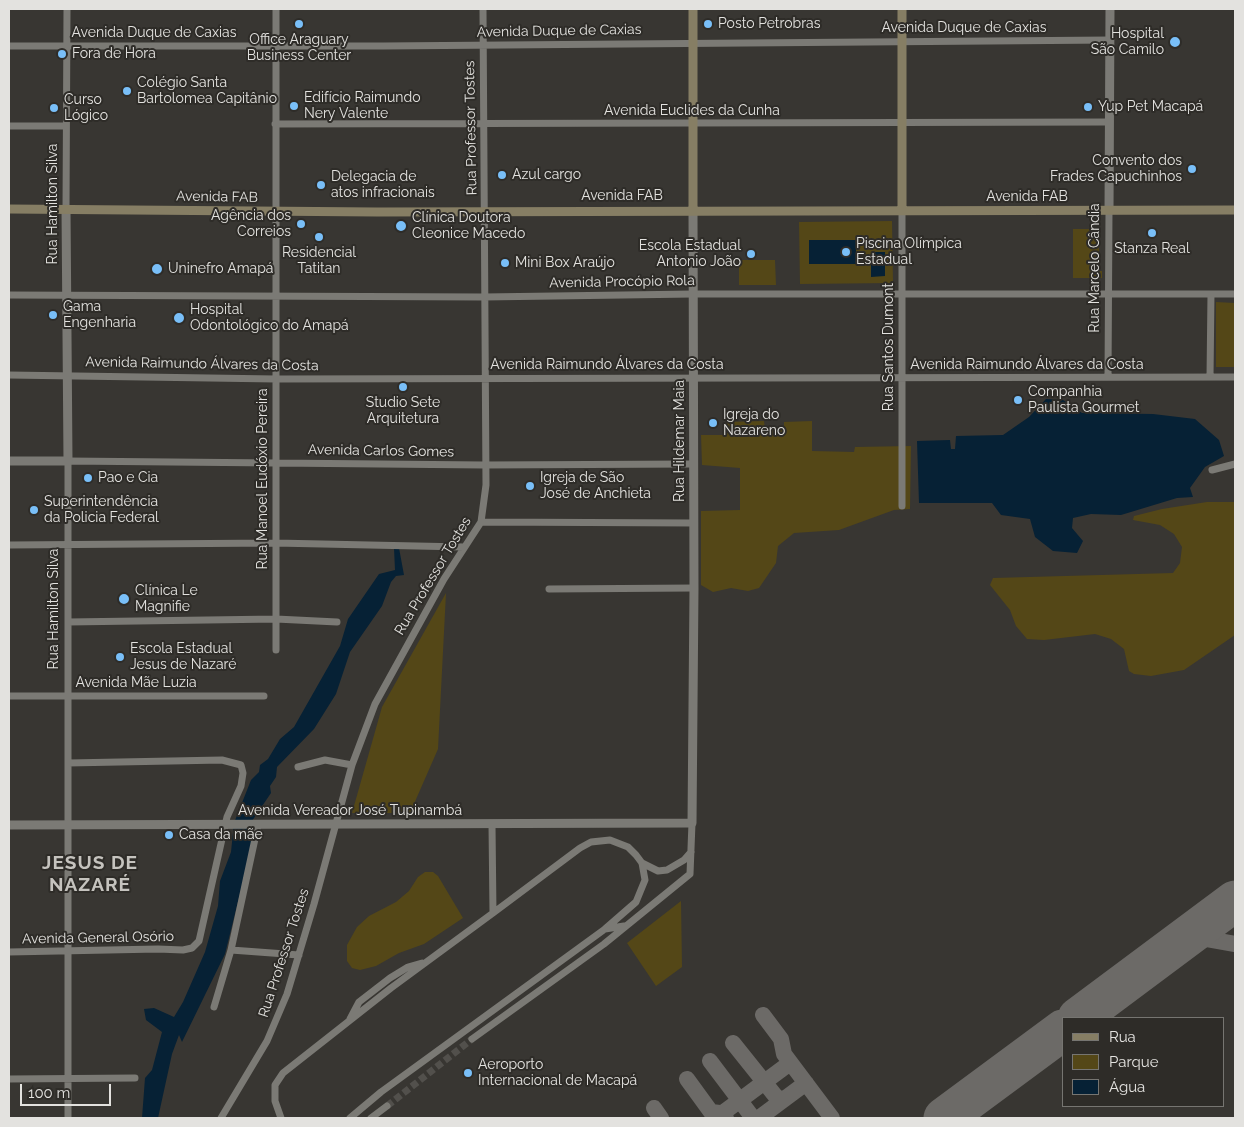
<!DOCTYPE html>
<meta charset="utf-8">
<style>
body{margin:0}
#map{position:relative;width:1244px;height:1127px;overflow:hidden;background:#383632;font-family:Raleway,sans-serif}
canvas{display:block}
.frame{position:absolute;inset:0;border:10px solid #e3e2df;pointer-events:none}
.legend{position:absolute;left:1062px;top:1017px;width:162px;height:90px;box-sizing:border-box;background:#2e2c28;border:1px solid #767571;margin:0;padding:6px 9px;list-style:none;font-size:15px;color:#e3e2df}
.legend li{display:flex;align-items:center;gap:10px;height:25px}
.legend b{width:25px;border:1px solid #767571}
.scale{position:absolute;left:20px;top:1084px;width:91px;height:22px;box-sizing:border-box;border:2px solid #e3e2df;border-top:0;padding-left:6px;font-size:15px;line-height:18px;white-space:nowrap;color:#e3e2df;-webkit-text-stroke:4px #2e2c28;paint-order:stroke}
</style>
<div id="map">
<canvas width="1244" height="1127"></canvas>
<div class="frame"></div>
<ul class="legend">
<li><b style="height:6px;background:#867e64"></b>Rua</li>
<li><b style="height:14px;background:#544717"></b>Parque</li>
<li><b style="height:14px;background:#062135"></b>Água</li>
</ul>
<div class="scale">100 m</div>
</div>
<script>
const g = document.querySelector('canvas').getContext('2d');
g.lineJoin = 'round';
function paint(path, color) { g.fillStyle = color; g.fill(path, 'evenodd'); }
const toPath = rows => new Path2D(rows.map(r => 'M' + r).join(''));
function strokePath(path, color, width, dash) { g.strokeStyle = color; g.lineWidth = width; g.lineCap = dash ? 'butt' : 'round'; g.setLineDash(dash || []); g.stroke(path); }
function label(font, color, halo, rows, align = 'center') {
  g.font = font + ' Raleway,sans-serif'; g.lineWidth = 4; g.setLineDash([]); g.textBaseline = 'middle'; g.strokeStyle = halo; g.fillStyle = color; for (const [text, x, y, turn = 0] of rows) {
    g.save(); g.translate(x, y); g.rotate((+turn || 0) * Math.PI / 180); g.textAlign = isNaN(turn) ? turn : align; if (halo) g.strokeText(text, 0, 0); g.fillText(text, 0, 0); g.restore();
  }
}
const green = toPath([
 [892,221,893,283,800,284,799,222],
 [1073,229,1099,229,1099,271,1102,271,1102,278,1073,278],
 [739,260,775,260,776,285,739,285],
 [1216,302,1235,303,1235,367,1216,367],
 [764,421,765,429,784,429,784,422,812,421,812,451,854,452,855,447,911,446,910,509,894,510,839,530,794,533,778,546,776,563,759,588,748,591,731,588,713,592,701,585,701,511,740,510,740,468,702,465,701,435,725,435,726,422],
 [1207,502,1235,502,1235,635,1184,670,1151,676,1134,674,1129,671,1124,649,1111,639,1095,634,1044,640,1027,639,1016,626,1010,610,990,585,993,578,1173,573,1180,563,1182,547,1174,534,1160,525,1133,520,1134,516,1162,509],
 [446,593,438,749,410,813,352,813,382,707],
 [425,872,433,872,438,876,463,918,424,944,399,953,376,966,360,970,352,968,347,961,347,945,357,927,369,916,396,902,409,891,418,877],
 [681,901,682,967,656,986,627,943]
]);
const water = toPath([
 [809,240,856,240,856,264,809,264],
 [871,252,885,252,885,276,871,277],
 [1046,399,1063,400,1082,413,1153,414,1195,419,1219,440,1224,456,1205,467,1190,488,1193,497,1177,498,1121,515,1091,514,1073,518,1072,528,1083,541,1077,553,1053,551,1035,537,1030,519,1001,515,992,503,919,503,917,441,950,440,951,449,955,449,956,436,1003,435,1029,417],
 [394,548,399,548,404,575,396,576,391,582,382,606,350,652,336,694,314,729,277,767,276,777,270,786,271,793,252,821,251,849,225,954,182,1042,179,1035,172,1054,158,1118,142,1118,145,1078,152,1070,162,1032,146,1020,144,1009,154,1008,174,1017,183,1002,205,952,218,906,220,881,231,852,234,823,251,780,259,772,260,765,268,759,280,739,294,727,340,646,348,619,379,574,395,570]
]);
const taxiway = toPath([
 [1177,945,1207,939,1235,944],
 [763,1015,781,1039,784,1054,832,1118],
 [733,1043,777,1098,784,1099],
 [710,1061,753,1118],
 [687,1079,711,1112,720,1113,726,1118],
 [654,1108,661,1118],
 [716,1118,790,1063],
 [759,1118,806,1083]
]);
const runway = toPath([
 [1078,1018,1235,901],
 [944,1118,1063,1030]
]);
const minorTunnel = toPath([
 [387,1106,472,1039]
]);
const minor = toPath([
 [9,46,383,46,1110,40],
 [275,124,1109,122],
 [9,126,66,126],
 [66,209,67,9],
 [9,295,484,297,693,294,1235,294],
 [9,375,276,379,1235,377],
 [1108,377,1109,211],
 [1210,377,1211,294],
 [1212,470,1235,464],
 [902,506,902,209],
 [481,522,694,523],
 [9,545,275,543,464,547],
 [549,589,694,588],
 [68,622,276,619,337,622],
 [276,650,276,9],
 [9,696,264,696],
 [298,767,325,760,352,765],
 [642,863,658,871,667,870,684,860,691,852],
 [493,913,580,848,591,842,610,840,628,847,636,855,642,863,645,880,636,902,605,929],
 [231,950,299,955],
 [9,952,158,949,183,950,192,948,199,941,227,817,241,786,243,773,241,765,222,760,68,763],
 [214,1007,231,950,258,825],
 [350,1019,359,1002,390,978,408,967,422,963],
 [472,1039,604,944,690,874,692,823],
 [9,1079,135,1078],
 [68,1118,68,461,484,465,693,464],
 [221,1118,267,1041,287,994,314,904,352,765,375,704,444,579,481,522,486,485,483,9],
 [281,1118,275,1101,275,1085,283,1073,391,988,493,913,492,825],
 [350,1118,381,1092,605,929,624,926],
 [371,1118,387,1106]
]);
const tertiary = toPath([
 [1109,211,1110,9],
 [9,461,68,461,66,209],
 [9,825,692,823,694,588,693,210]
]);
const secondary = toPath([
 [902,9,902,209],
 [9,209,377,212,1235,210],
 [693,210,693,9]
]);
const markers = [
 [299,24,5,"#79bff8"],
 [708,24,5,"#79bff8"],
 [1175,42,6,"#79bff8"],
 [62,54,5,"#79bff8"],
 [127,91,5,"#79bff8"],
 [294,106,5,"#79bff8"],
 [1088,107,5,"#79bff8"],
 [54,108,5,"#79bff8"],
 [1192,169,5,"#79bff8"],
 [502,175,5,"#79bff8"],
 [321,185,5,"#79bff8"],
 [301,224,5,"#79bff8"],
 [401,226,6,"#79bff8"],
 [1152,233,5,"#79bff8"],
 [319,237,5,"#79bff8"],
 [846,252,5,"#79bff8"],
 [751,254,5,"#79bff8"],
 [505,263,5,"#79bff8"],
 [157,269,6,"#79bff8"],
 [53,315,5,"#79bff8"],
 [179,318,6,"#79bff8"],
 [403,387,5,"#79bff8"],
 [1018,400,5,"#79bff8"],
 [713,423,5,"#79bff8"],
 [88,478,5,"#79bff8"],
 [530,486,5,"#79bff8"],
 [34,510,5,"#79bff8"],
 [124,599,6,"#79bff8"],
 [120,657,5,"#79bff8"],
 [169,835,5,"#79bff8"],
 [468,1073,5,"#79bff8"]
];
const poiNames = [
 ["Posto Petrobras",718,24],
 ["Hospital",1164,34,"right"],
 ["São Camilo",1164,50,"right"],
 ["Office Araguary",299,40,"center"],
 ["Business Center",299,56,"center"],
 ["Fora de Hora",72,54],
 ["Colégio Santa",137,83],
 ["Bartolomea Capitânio",137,99],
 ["Edifício Raimundo",304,98],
 ["Nery Valente",304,114],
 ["Curso",64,100],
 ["Lógico",64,116],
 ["Yup Pet Macapá",1098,107],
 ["Convento dos",1182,161,"right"],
 ["Frades Capuchinhos",1182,177,"right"],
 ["Azul cargo",512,175],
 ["Delegacia de",331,177],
 ["atos infracionais",331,193],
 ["Agência dos",291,216,"right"],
 ["Correios",291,232,"right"],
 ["Clínica Doutora",412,218],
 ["Cleonice Macedo",412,234],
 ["Piscina Olímpica",856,244],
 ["Estadual",856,260],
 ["Escola Estadual",741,246,"right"],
 ["Antonio João",741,262,"right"],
 ["Stanza Real",1152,249,"center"],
 ["Residencial",319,253,"center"],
 ["Tatitan",319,269,"center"],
 ["Mini Box Araújo",515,263],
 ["Uninefro Amapá",168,269],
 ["Gama",63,307],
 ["Engenharia",63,323],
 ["Hospital",190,310],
 ["Odontológico do Amapá",190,326],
 ["Companhia",1028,392],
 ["Paulista Gourmet",1028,408],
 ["Studio Sete",403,403,"center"],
 ["Arquitetura",403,419,"center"],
 ["Igreja do",723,415],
 ["Nazareno",723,431],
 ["Pao e Cia",98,478],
 ["Igreja de São",540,478],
 ["José de Anchieta",540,494],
 ["Superintendência",44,502],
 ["da Policia Federal",44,518],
 ["Clínica Le",135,591],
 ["Magnifie",135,607],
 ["Escola Estadual",130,649],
 ["Jesus de Nazaré",130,665],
 ["Casa da mãe",179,835],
 ["Aeroporto",478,1065],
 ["Internacional de Macapá",478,1081]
];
const streetNames = [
 ["Avenida Duque de Caxias",964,28],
 ["Avenida Duque de Caxias",559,31,-1],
 ["Avenida Duque de Caxias",154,33],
 ["Avenida Euclides da Cunha",692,111],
 ["Rua Professor Tostes",471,128,-91],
 ["Avenida FAB",622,196],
 ["Avenida FAB",217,197,1],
 ["Avenida FAB",1027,197],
 ["Rua Hamilton Silva",53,204,-90],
 ["Rua Marcelo Cândia",1095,268,-90],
 ["Avenida Procópio Rola",622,282,-1],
 ["Rua Santos Dumont",889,347,-90],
 ["Avenida Raimundo Álvares da Costa",202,364,1],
 ["Avenida Raimundo Álvares da Costa",607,365],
 ["Avenida Raimundo Álvares da Costa",1027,365],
 ["Rua Hildemar Maia",680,441,-90],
 ["Avenida Carlos Gomes",381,451,1],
 ["Rua Manoel Eudóxio Pereira",263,479,-90],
 ["Rua Professor Tostes",433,576,-59],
 ["Rua Hamilton Silva",54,609,-90],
 ["Avenida Mãe Luzia",136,683],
 ["Avenida Vereador José Tupinambá",350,811],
 ["Avenida General Osório",98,938,-1],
 ["Rua Professor Tostes",284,953,-72]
];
const districtNames = [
 ["JESUS DE",90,863],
 ["NAZARÉ",90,885]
];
paint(green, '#544717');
paint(water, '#062135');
strokePath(taxiway, '#6c6a67', 16);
strokePath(runway, '#6c6a67', 41);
strokePath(minorTunnel, '#52504c', 7, [7, 3.5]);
strokePath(minor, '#7b7a75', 7);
strokePath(tertiary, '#7b7a75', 9);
strokePath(secondary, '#867e64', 9);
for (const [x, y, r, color] of markers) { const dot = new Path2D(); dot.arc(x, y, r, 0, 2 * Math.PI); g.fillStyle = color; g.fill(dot); strokePath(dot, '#2e2c28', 2); }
label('14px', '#e3e2df', '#2e2c28', poiNames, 'left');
label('14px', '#e3e2df', '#2e2c28', streetNames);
g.letterSpacing = '1px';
label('bold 19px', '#c5c3be', '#2e2c28', districtNames);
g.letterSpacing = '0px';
</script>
